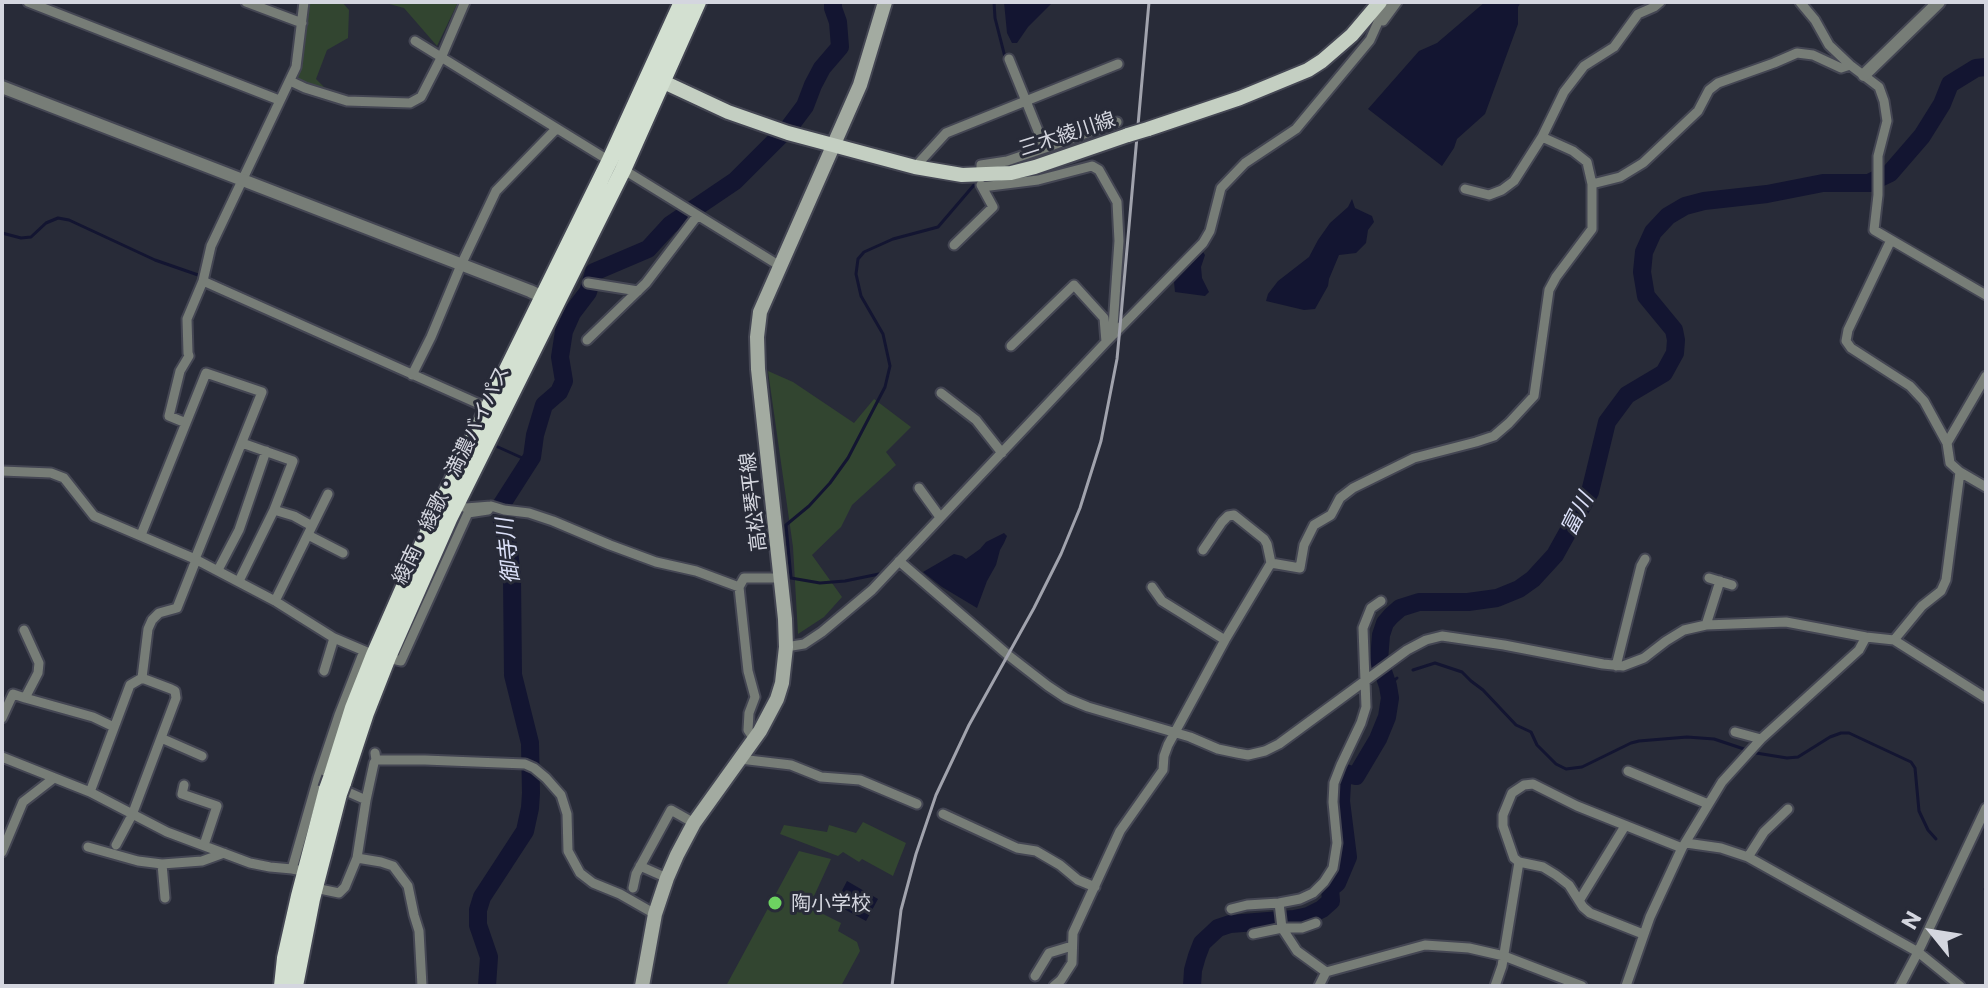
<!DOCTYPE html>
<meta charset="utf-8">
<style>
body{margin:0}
#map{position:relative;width:1988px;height:988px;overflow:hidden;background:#282b38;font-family:Commissioner,sans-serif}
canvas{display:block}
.frame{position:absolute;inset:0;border:4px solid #d4d6df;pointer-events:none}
.north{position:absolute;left:1892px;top:892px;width:80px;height:80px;-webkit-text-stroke:6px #282b38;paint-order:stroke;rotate:300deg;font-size:22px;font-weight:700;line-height:32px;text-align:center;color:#d4d6df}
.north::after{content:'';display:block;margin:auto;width:28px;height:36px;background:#d4d6df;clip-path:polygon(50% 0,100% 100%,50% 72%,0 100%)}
</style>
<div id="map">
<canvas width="1988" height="988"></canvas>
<div class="frame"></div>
<div class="north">N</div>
</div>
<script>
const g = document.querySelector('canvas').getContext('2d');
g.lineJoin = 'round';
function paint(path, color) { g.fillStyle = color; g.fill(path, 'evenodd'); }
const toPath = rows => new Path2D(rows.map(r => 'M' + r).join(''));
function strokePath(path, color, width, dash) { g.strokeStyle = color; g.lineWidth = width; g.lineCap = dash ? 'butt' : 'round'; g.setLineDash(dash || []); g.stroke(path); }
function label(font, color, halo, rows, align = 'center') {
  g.font = font + ' Commissioner,"Noto Sans JP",sans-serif'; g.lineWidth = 6; g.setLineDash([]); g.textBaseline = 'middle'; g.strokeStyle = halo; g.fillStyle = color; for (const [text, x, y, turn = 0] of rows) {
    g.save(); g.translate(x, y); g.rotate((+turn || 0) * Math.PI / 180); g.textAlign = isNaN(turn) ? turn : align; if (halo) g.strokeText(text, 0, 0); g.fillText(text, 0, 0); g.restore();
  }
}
const green = toPath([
 [309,2,342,2,349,10,348,38,327,50,316,79,328,91,308,85,295,79,300,67],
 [382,2,458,2,437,46,404,8],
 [768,371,793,382,854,423,874,399,911,427,886,452,896,465,852,505,841,527,812,555,842,597,824,617,798,634,793,547],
 [863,822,906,843,893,876,862,859,859,862,843,852,838,856,780,834,784,825,827,832,829,825,856,833],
 [799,851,831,859,809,907,841,923,838,931,857,942,860,951,841,986,726,986]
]);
const water = toPath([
 [1004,2,1053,2,1028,27,1017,43,1012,43,1007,33],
 [1485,2,1521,2,1518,7,1518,24,1485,114,1457,139,1454,148,1442,166,1368,109,1419,51,1437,43],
 [1352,199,1355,208,1372,216,1374,222,1368,230,1366,243,1356,253,1339,255,1329,279,1328,286,1315,309,1304,310,1266,301,1268,294,1278,281,1309,257,1318,240,1330,223,1348,207],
 [1203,252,1205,255,1201,267,1202,278,1209,292,1205,296,1175,292,1174,282],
 [1004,533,1007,536,1004,543,1000,550,996,565,987,581,977,608,942,587,923,572,954,554,962,556,966,559,980,549,986,542],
 [847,881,878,899,866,921,835,904]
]);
const stream = toPath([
 [994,2,995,18,1006,61],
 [2,233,21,238,31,237,46,223,58,218,69,220,155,260,201,276],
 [211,279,423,374],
 [498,447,529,461],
 [879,574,845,581,820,583,791,578,786,525,809,506,830,483,848,458,885,387,890,366,883,334,861,296,856,274,858,259,864,252,893,239,938,227,974,185],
 [1413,670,1435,663,1462,672,1471,681,1483,690,1516,725,1531,732,1537,745,1556,764,1566,769,1582,767,1631,743,1639,741,1687,737,1714,739,1756,753,1787,758,1798,757,1830,737,1841,733,1849,733,1911,762,1915,768,1919,811,1928,830,1936,839],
 [1388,686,1397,678],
 [1985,889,1986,889]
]);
const river = toPath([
 [487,986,489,957,478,925,478,910,482,897,525,831,530,808,531,793,530,743,513,675,512,578,509,550,500,513,502,504,532,457,535,435,544,405,559,392,564,381,560,357,564,331,572,313,588,292,594,272,648,249,670,225,735,181,790,126,805,106,813,85,822,68,840,47,838,22,833,8,833,2],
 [1192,986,1193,970,1197,956,1202,943,1218,928,1230,924,1294,919,1308,916,1322,909,1331,901,1330,889,1337,883,1348,857,1341,801,1342,783,1345,773,1356,776,1378,739,1387,717,1390,698,1388,686,1379,660,1381,635,1385,623,1391,616,1400,608,1419,602,1468,602,1497,598,1519,589,1533,579,1555,555,1590,492,1607,422,1627,395,1664,373,1675,353,1676,340,1674,330,1646,296,1642,272,1644,252,1653,232,1668,216,1685,206,1704,201,1767,194,1823,183,1869,183,1890,173,1922,136,1942,104,1950,84,1976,68,1986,67]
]);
const minor = toPath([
 [28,2,279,100],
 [246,2,302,23],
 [1800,2,1815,20,1829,45,1850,65,1879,87,1884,101,1887,121,1878,156,1878,195,1874,230,1986,295],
 [1383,21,1397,2],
 [415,41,780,266],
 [1009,59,1045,148,1117,122],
 [290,81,305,88,347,101,410,103,421,97,441,58,465,2],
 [1542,137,1573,151,1587,162,1592,184],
 [915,167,946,133,1118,64],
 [981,175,981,165,1007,161,1045,148],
 [982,187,1038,180,1092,166,1099,170,1117,202,1119,241,1113,327,1114,334],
 [1465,189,1489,195,1502,190,1514,181,1542,137,1564,92,1584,66,1614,47,1638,14,1654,7,1660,2],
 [1891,240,1848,330,1846,341,1851,348,1910,386,1924,401,1947,443],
 [954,245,993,207,981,185],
 [203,281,488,408],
 [588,283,638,291],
 [587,340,646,283,697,216],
 [1011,346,1074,285,1104,318,1106,342],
 [412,375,431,337,461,265,496,191,556,129],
 [941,393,976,420,1002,453],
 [186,423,169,416,180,371,189,356,188,353,187,319,203,281,211,246,296,67,304,2],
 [2,471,51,473,64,478,94,516,195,559,275,601,334,638,374,655,401,661,468,513,488,510,491,506],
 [1960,472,1986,487],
 [919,488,940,517],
 [457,504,466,508,491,506,504,510,529,513,553,521,610,545,656,562,696,571,739,587],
 [274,510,294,516,312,526],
 [141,535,206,373,262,392,195,559],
 [308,535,343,553],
 [1203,550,1222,522,1228,516,1234,515,1264,539,1267,544,1271,563],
 [899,561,1008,655,1048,686,1066,698,1088,707,1190,737,1218,749,1237,753,1248,755,1265,751,1279,744,1407,650,1426,640,1442,636,1504,645,1603,664,1623,666,1644,658,1666,641,1684,630,1706,625,1786,622,1866,637,1894,640,1986,698],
 [218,570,239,530,266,451],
 [1709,578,1732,585],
 [239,581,274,510,293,461,242,443],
 [1152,587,1162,601,1225,640],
 [275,601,328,494],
 [1706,625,1720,581],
 [1894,640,1922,606,1941,591,1946,580,1960,472,1950,463,1947,443,1986,376],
 [786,647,804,644,822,632,872,590,1106,342,1203,243,1210,231,1221,188,1245,163,1296,129,1370,40,1387,2],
 [1616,666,1641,566,1645,559],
 [324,671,334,638],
 [25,698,93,717,114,727],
 [2,718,13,694,25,698,38,673,39,663,24,630],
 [1735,732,1761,739],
 [161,738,202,756],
 [754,739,748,730,749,713,755,697,748,671,739,587,744,578,781,578],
 [2,757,90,792,167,832,250,863,270,867,292,869,308,872],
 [740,759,791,765,821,777,860,780,917,804],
 [376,760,425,760,525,764,534,768,546,778,561,795,567,814,568,851,580,873,593,883,620,894,655,914],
 [1628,771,1708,804],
 [184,785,182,794,217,806,204,845],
 [339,788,366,800],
 [90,792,130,685,142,678,148,629,152,620,159,613,177,608,196,560],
 [943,814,1017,848,1036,851,1060,865,1078,880,1095,887],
 [1686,843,1721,848,1748,857,1918,952,1960,986],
 [116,845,132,815,176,698,175,691,171,689,142,678],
 [88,847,138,861,162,864,202,861,224,853],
 [2,852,23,802,54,778],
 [1748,857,1764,832,1788,809],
 [357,858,381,862,393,866,408,886,414,915,419,931,422,986],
 [1519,862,1543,867,1556,875,1569,885,1583,907,1590,913,1643,934],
 [162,864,165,898],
 [640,866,667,878],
 [292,869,318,778,339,715,364,651],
 [315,888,339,893,345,887,357,858,366,800,374,763,376,760,375,753],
 [633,888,636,874,671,810,694,823],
 [1579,901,1625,826],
 [1279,903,1282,928,1297,951,1326,972],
 [1231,909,1247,905,1279,903,1300,899,1313,893,1324,882,1333,868,1337,843,1333,802,1334,783,1341,765,1361,723,1366,707,1363,628,1371,608,1381,601],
 [1253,934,1282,928,1302,928,1316,923],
 [1035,976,1049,953,1072,946],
 [1054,986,1061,980,1072,963,1073,933,1120,831,1163,770,1164,756,1168,745,1225,640,1271,563,1300,568,1304,545,1314,525,1331,515,1340,498,1353,488,1414,458,1476,442,1494,436,1509,423,1534,396,1549,290,1556,277,1592,229,1592,184,1620,177,1643,163,1698,111,1709,90,1718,83,1774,63,1797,53,1813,55,1841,68,1850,65],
 [1319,986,1326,972,1425,945,1469,948,1504,956,1582,986],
 [1495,986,1502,966,1519,862,1514,858,1503,826,1503,815,1512,793,1524,785,1533,784,1577,806,1682,848],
 [1626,986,1650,917,1682,848,1722,782,1761,739,1859,650,1866,637],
 [1900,986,1918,952,1986,808]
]);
const tertiary = toPath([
 [1864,75,1939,2],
 [2,87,530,291,547,299]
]);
const secondary = toPath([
 [642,986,655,914,667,878,677,855,694,823,760,731,777,699,782,683,786,647,785,619,758,369,757,337,760,312,860,85,885,2]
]);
const primary = toPath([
 [655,78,728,112,788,133,915,167,962,175,1011,173,1035,167,1128,135],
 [1148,129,1240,98,1308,70,1322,61,1352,35,1380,2]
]);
const trunk = toPath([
 [331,778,353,708,374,655,436,514,609,162,682,2],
 [343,783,366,713,388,657,449,519,623,170,698,2],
 [282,986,285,958,299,896,327,789],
 [295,986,312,899,339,794]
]);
const rail = toPath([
 [892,986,901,910,916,854,936,795,969,725,1034,608,1061,554,1080,508,1101,441,1117,359,1120,327,1149,2]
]);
const primaryBridge = toPath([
 [1128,135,1148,129]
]);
const trunkBridge = toPath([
 [327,789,331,778],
 [339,794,343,783]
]);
const markers = [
 [775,903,8,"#6dd361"]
];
const streetNames = [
 ["三木綾川線",1067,134,-18],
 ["綾南・綾歌・満濃バイパス",451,475,-64],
 ["高松琴平線",753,502,-97]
];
const poiNames = [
 ["陶小学校",791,903]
];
const waterNames = [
 ["富川",1577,514,-63],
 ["御寺川",508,551,-96]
];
paint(green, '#324530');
paint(water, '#131531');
strokePath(stream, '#131531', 3);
strokePath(river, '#131531', 18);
strokePath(minor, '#444653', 13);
strokePath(tertiary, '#444653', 16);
strokePath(secondary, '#444653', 18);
strokePath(primary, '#444653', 18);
strokePath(trunk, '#444653', 20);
strokePath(minor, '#777d77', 9);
strokePath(tertiary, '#777d77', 12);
strokePath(secondary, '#a3aba1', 14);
strokePath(primary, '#c4cfc2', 14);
strokePath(trunk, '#d3e0d1', 16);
strokePath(rail, '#a1a3ad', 3);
strokePath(primaryBridge, '#444653', 18, []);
strokePath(trunkBridge, '#444653', 20, []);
strokePath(primaryBridge, '#c4cfc2', 14);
strokePath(trunkBridge, '#d3e0d1', 16);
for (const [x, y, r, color] of markers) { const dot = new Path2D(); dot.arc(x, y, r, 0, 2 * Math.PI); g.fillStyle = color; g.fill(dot); strokePath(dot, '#282b38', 3); }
label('20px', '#d4d6df', '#282b38', streetNames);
label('20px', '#d4d6df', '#282b38', poiNames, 'left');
label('italic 22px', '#dbe0f8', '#282b38', waterNames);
</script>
